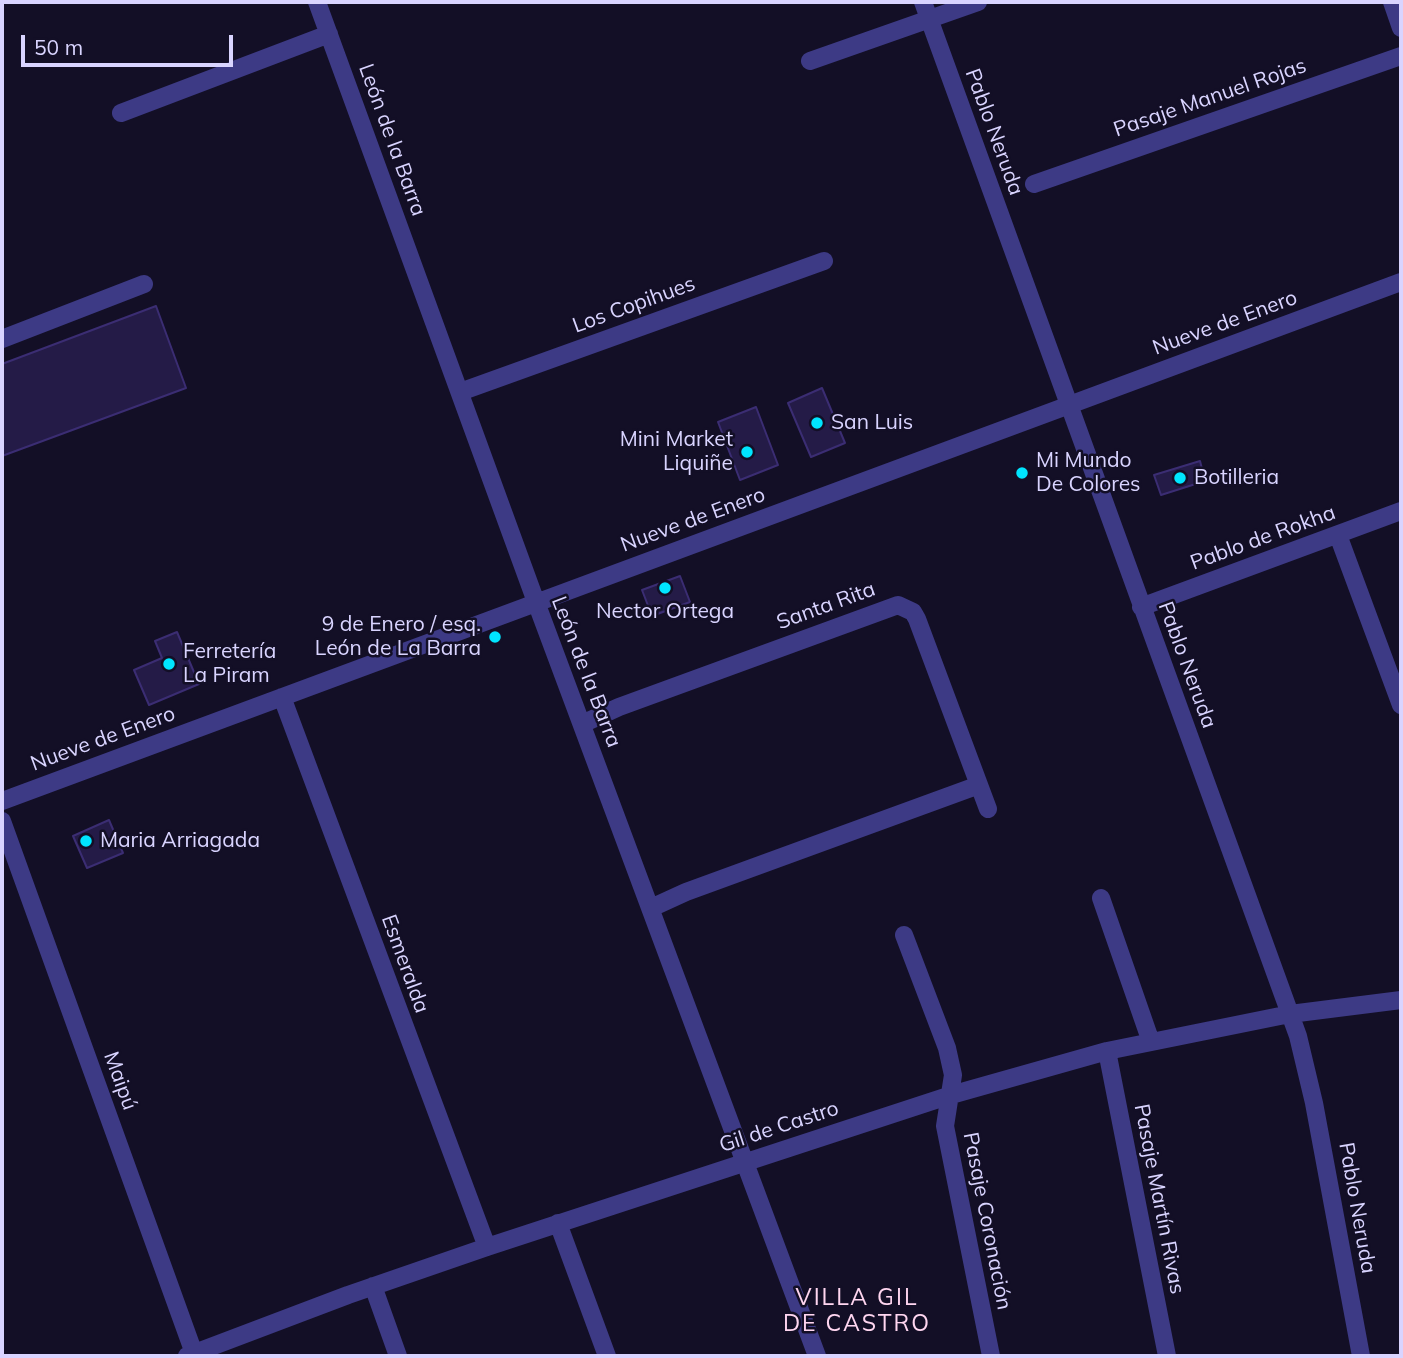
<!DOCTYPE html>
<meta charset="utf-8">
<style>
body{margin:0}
#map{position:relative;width:1403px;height:1358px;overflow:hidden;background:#130f26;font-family:Mulish,sans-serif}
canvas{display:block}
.frame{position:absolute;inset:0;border:4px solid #d9d4ff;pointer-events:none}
.scale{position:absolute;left:21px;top:35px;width:212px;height:32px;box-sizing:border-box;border:4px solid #d9d4ff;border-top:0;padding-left:9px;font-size:21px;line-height:24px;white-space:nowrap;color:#d9d4ff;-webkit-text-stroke:5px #130f26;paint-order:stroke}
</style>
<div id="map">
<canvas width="1403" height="1358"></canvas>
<div class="frame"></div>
<div class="scale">50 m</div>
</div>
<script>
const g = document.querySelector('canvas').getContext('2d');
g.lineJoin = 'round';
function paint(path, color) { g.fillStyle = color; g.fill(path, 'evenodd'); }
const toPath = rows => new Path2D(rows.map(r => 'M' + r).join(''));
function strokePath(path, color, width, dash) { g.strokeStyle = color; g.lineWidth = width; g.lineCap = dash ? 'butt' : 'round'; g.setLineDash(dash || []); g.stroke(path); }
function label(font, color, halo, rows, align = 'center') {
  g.font = font + ' Mulish,sans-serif'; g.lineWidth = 5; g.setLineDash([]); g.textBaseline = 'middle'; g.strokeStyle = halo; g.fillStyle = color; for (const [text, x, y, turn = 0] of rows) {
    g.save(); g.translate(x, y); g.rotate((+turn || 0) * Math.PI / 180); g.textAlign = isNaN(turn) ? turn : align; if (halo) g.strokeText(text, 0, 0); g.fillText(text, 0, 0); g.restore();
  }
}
const building = toPath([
 [156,306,186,388,2,456,2,364,156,306],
 [822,388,845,443,811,457,788,403,822,388],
 [756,407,778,465,740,480,718,422,756,407],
 [1200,461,1205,481,1161,495,1154,475,1200,461],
 [680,576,690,602,652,616,642,590,680,576],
 [177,632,199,684,149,705,134,670,162,658,155,641,177,632],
 [109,820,123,853,87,868,73,836,109,820]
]);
const street = toPath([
 [317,2,536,602,817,1356],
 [923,2,1298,1036,1314,1103,1361,1356],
 [1392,2,1401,28],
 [810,61,978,2],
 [121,113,329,34],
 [1034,184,1401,56],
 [2,339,144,284],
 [460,392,824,261],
 [1338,535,1401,705],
 [1141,607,1401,511],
 [282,697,487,1247],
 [582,724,619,707,898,605,913,612,917,619,988,809],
 [2,801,1401,282],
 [2,821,195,1356],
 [1101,898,1151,1042],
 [651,908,686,892,979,785],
 [904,935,947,1048,953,1075,945,1126,991,1356],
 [1107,1051,1167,1356],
 [558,1223,607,1356],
 [373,1286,398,1356],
 [187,1356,348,1295,487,1247,951,1095,1107,1051,1290,1014,1401,1000]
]);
const markers = [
 [817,423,7,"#00e5ff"],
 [747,452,7,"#00e5ff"],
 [1022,473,7,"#00e5ff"],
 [1180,478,7,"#00e5ff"],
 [665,588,7,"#00e5ff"],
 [495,637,7,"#00e5ff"],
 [169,664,7,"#00e5ff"],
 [86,841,7,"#00e5ff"]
];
const streetNames = [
 ["Pasaje Manuel Rojas",1210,98,-19],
 ["Pablo Neruda",994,132,70],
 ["León de la Barra",392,140,70],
 ["Los Copihues",634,305,-20],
 ["Nueve de Enero",1225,323,-20],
 ["Nueve de Enero",693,520,-20],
 ["Pablo de Rokha",1263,538,-20],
 ["Santa Rita",826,606,-20],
 ["Pablo Neruda",1187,665,70],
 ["León de la Barra",586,672,69],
 ["Nueve de Enero",103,739,-20],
 ["Esmeralda",405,964,70],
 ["Maipú",120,1081,70],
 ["Gil de Castro",779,1127,-18],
 ["Pasaje Martín Rivas",1159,1199,79],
 ["Pablo Neruda",1357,1208,80],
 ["Pasaje Coronación",987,1221,79]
];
const poiNames = [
 ["San Luis",831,423],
 ["Mini Market",733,440,"right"],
 ["Liquiñe",733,464,"right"],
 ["Mi Mundo",1036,461],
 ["De Colores",1036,485],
 ["Botilleria",1194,478],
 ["Nector Ortega",665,612,"center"],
 ["9 de Enero / esq.",481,625,"right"],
 ["León de La Barra",481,649,"right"],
 ["Ferretería",183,652],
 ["La Piram",183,676],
 ["Maria Arriagada",100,841]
];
const neighbourhoodNames = [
 ["VILLA GIL",857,1298],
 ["DE CASTRO",857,1324]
];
paint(building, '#241b47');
strokePath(building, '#3b2d73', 2);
strokePath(street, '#3d3a85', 18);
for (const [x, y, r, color] of markers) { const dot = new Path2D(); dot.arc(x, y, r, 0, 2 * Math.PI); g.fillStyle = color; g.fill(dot); strokePath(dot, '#130f26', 2.5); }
label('21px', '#d9d4ff', '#130f26', streetNames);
label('21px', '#d9d4ff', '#130f26', poiNames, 'left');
g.letterSpacing = '2px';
label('23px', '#ffd6f0', '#130f26', neighbourhoodNames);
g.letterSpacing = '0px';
</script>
